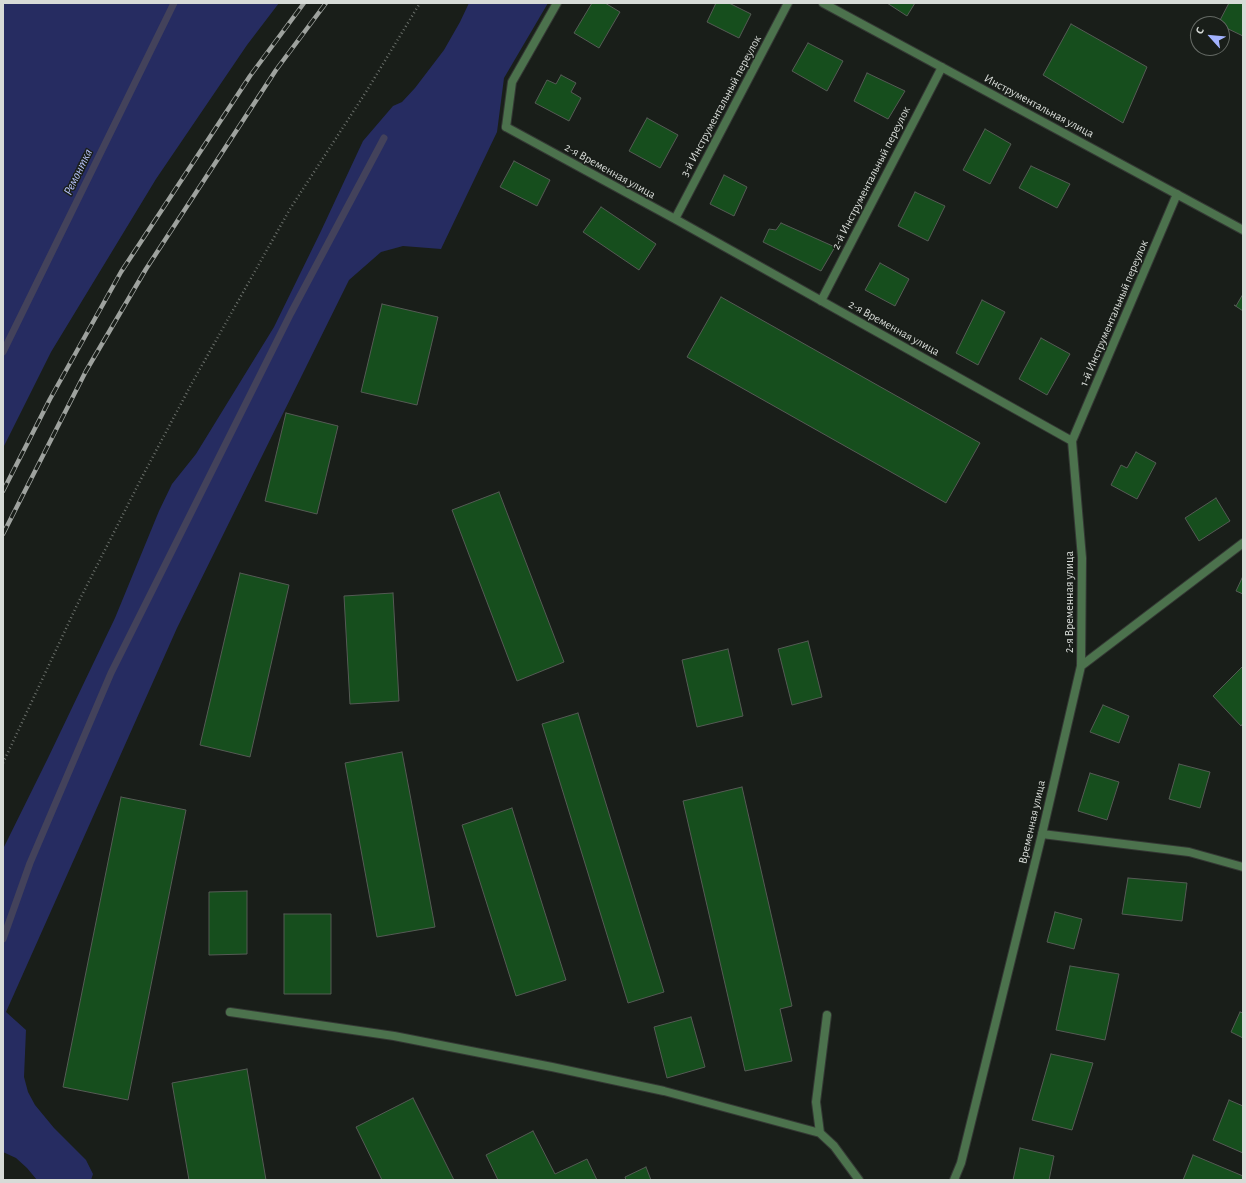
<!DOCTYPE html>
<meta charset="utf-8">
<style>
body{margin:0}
#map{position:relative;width:1246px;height:1183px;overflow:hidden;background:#191e19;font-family:"Alegreya Sans",sans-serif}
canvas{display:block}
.frame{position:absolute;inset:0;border:4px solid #d7dbd7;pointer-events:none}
.north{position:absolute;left:1190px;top:16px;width:40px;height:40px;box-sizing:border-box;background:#191e19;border:1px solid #656a65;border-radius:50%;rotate:297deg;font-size:11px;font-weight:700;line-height:16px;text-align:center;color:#d7dbd7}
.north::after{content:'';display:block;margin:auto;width:14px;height:18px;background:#a2b2fd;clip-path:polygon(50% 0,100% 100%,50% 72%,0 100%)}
</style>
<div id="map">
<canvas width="1246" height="1183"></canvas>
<div class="frame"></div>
<div class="north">С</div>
</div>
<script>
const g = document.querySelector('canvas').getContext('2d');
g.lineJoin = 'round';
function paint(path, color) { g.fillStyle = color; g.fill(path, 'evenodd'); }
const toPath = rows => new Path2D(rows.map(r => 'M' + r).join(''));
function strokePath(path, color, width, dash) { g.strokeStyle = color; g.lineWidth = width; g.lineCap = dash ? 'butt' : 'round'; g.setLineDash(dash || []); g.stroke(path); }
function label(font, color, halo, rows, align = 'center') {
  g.font = font + ' "Alegreya Sans",sans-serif'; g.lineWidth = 3; g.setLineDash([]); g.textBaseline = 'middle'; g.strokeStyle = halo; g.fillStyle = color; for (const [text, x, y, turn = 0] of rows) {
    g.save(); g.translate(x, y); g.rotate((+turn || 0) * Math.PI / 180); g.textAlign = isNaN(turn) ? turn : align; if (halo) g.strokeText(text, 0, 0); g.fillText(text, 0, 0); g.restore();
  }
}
const green = toPath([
 [3,3,279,3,247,45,156,179,51,352,3,448],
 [469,3,548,3,504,78,497,132,441,249,403,246,381,252,349,280,177,628,6,1012,26,1030,24,1077,28,1092,35,1105,54,1128,86,1160,93,1174,91,1180,37,1180,27,1168,16,1158,3,1152,3,849,48,758,115,618,159,511,172,484,196,454,274,327,321,231,363,141,393,106,402,102,415,88,444,50,460,22]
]);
const stream = toPath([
 [3,352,174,3],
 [3,939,30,863,111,673,291,313,384,138]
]);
const building = toPath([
 [592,3,605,3,620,12,599,48,574,33,592,3],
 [716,3,729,3,751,14,739,38,707,22,716,3],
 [887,3,915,3,907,16,887,3],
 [1229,3,1243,3,1243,36,1222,26,1222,24,1218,24,1229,3],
 [1071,24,1147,67,1123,123,1043,75,1071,24],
 [808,43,843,61,827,91,792,71,808,43],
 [867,73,905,91,888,119,854,101,867,73],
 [561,75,576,83,571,92,581,98,569,121,535,103,547,80,556,84,561,75],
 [647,118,678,135,660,168,629,151,647,118],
 [985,129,1011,144,990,184,963,170,985,129],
 [514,161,550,180,537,206,500,187,514,161],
 [1031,166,1070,184,1057,208,1019,188,1031,166],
 [724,175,747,187,734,216,710,204,724,175],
 [915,192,945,206,928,241,898,226,915,192],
 [601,207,656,244,639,270,583,232,601,207],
 [781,223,835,247,821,271,763,242,769,229,776,230,781,223],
 [880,263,909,279,895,306,865,290,880,263],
 [1243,294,1243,311,1234,305,1236,306,1243,294],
 [721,297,980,443,946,503,687,357,721,297],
 [982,300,1005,312,978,365,956,353,982,300],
 [382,304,438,317,417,405,361,392,382,304],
 [1041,338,1070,354,1047,395,1019,379,1041,338],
 [286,413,338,426,317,514,265,501,286,413],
 [1136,452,1156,463,1137,499,1111,485,1121,465,1127,468,1136,452],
 [499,492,564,662,517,681,452,510,499,492],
 [1216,498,1230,521,1199,541,1185,518,1216,498],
 [240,573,289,585,250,757,200,745,240,573],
 [1243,576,1243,594,1236,591,1243,576],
 [393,593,399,701,350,704,344,596,393,593],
 [808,641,822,697,792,705,778,649,808,641],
 [728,649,743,716,697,727,682,660,728,649],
 [1243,666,1243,723,1241,726,1213,696,1243,666],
 [1103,705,1129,716,1119,743,1090,732,1103,705],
 [578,713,664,992,628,1003,542,724,578,713],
 [402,752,435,927,377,937,345,763,402,752],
 [1179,764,1210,772,1200,808,1169,799,1179,764],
 [1090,773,1119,782,1107,820,1078,811,1090,773],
 [742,787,792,1006,780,1009,792,1061,745,1071,683,801,742,787],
 [121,797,186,810,128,1100,63,1087,121,797],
 [512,808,566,980,516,996,462,825,512,808],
 [1128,878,1187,883,1182,921,1122,914,1128,878],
 [247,891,247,954,209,955,209,892,247,891],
 [1055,912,1082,919,1074,949,1047,942,1055,912],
 [284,914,331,914,331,994,284,994,284,914],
 [1070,966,1119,974,1105,1040,1056,1030,1070,966],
 [1240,1012,1243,1013,1243,1038,1231,1032,1240,1012],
 [691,1017,705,1067,667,1078,654,1027,691,1017],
 [1051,1054,1093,1063,1072,1130,1032,1120,1051,1054],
 [247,1069,266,1180,189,1180,172,1083,247,1069],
 [413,1098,454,1180,382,1180,356,1127,413,1098],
 [1229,1100,1243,1106,1243,1153,1213,1140,1229,1100],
 [533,1131,555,1174,587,1159,597,1180,498,1180,486,1155,533,1131],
 [1020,1148,1054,1156,1049,1180,1013,1180,1020,1148],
 [1193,1155,1243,1176,1243,1180,1183,1180,1193,1155],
 [646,1167,651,1180,626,1180,625,1177,646,1167]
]);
const path = toPath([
 [3,763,78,603,140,481,192,383,290,209,366,92,420,3]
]);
const service = toPath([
 [506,127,512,82,557,3],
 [1042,834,1189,852,1243,867],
 [230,1012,394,1036,552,1067,664,1091,820,1133],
 [827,1015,816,1102,820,1133,834,1146,859,1180]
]);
const minor = toPath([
 [823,3,1243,230],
 [506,127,675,219,1072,441,1082,558,1081,666],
 [675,219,788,3],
 [821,301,942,67],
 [1072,441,1177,194],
 [954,1180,961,1163,1042,834,1081,666,1243,543]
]);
const rail = toPath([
 [3,491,50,399,121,272,250,76,304,3],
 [3,534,86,371,146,269,276,70,326,3]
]);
const streetNames = [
 ["3-й Инструментальный переулок",721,106,-62],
 ["Инструментальная улица",1039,106,28],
 ["2-я Временная улица",610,171,29],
 ["2-й Инструментальный переулок",871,178,-63],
 ["1-й Инструментальный переулок",1114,313,-67],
 ["2-я Временная улица",894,328,29],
 ["2-я Временная улица",1069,602,-90],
 ["Временная улица",1032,822,-77]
];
const waterNames = [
 ["Ремонтка",78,172,-64]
];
paint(green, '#262c61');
strokePath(stream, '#43425b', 7);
paint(building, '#164e1d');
strokePath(building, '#555b55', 1);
strokePath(service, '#343834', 10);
strokePath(minor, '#343834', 10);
strokePath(path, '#6b706b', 2.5, [1, 3]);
strokePath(service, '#4c724d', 8);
strokePath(minor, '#4c724d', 8);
strokePath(rail, '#9ea29e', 4.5);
strokePath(rail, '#191e19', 3, [9]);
label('12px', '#d7dbd7', '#191e19', streetNames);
label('italic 13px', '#b7c3f9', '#191e19', waterNames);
</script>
